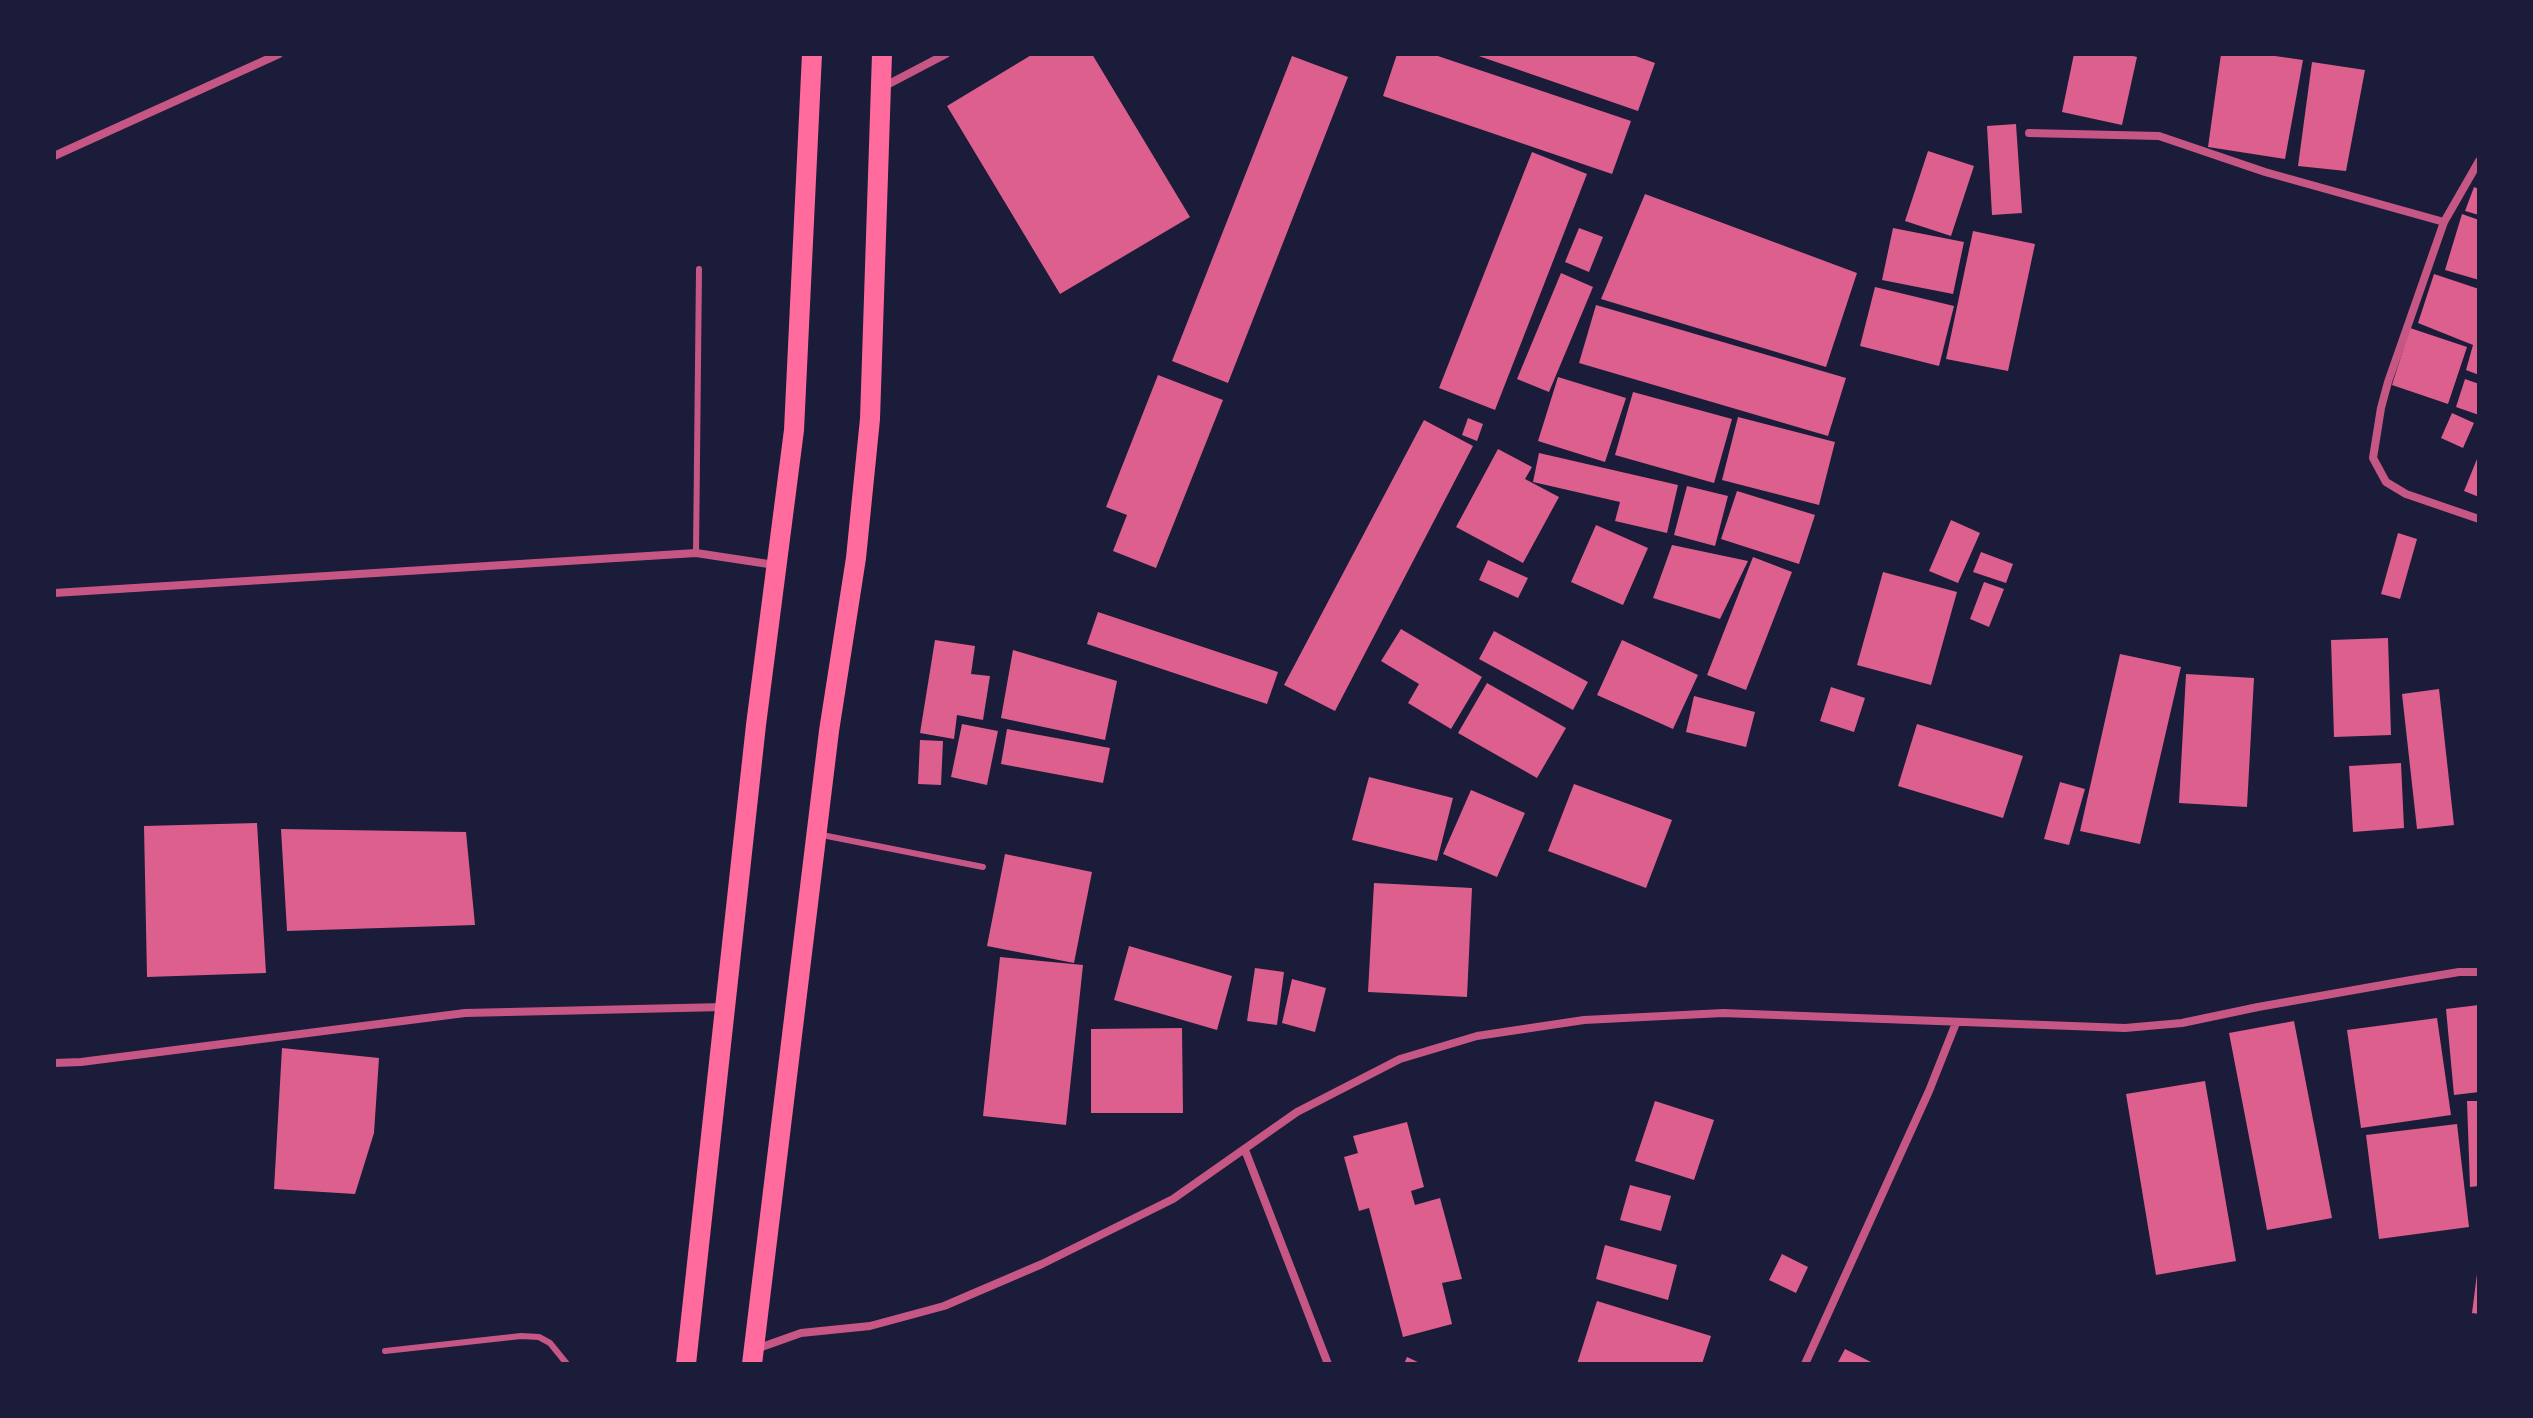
<!DOCTYPE html>
<style>
body{margin:0}
#map{position:relative;width:2533px;height:1418px;overflow:hidden;background:#1b1b3a;font-family:"Fira Sans",sans-serif}
canvas{display:block}
.frame{position:absolute;inset:0;border:56px solid #1b1b3a;pointer-events:none}
</style>
<div id="map">
<canvas width="2533" height="1418"></canvas>
<div class="frame"></div>
</div>
<script>
const g = document.querySelector('canvas').getContext('2d');
g.lineJoin = 'round';
function paint(path, color) { g.fillStyle = color; g.fill(path, 'evenodd'); }
const toPath = rows => new Path2D(rows.map(r => 'M' + r).join(''));
function strokePath(path, color, width, dash) { g.strokeStyle = color; g.lineWidth = width; g.lineCap = dash ? 'butt' : 'round'; g.setLineDash(dash || []); g.stroke(path); }
const building = toPath([
 [1033,54,1092,54,1190,217,1060,294,947,106],
 [1397,54,1432,54,1631,121,1612,174,1383,96],
 [1473,54,1630,54,1655,63,1638,111],
 [2074,54,2125,54,2137,57,2122,125,2062,112],
 [2221,54,2261,54,2303,60,2285,159,2208,147],
 [1292,56,1348,77,1228,383,1172,361],
 [2312,62,2365,70,2346,171,2298,166],
 [2016,124,2022,213,1992,215,1987,126],
 [1928,151,1974,166,1951,236,1905,221],
 [1532,152,1587,174,1495,410,1439,388],
 [2474,187,2479,189,2479,215,2465,211],
 [1645,194,1857,273,1826,367,1601,299],
 [2462,214,2479,220,2479,280,2445,270],
 [1579,228,1603,237,1589,272,1565,262],
 [1893,228,1964,242,1953,294,1882,280],
 [1973,231,2035,244,2008,371,1946,359],
 [1561,273,1593,287,1549,392,1517,379],
 [2434,274,2479,289,2479,375,2466,370,2473,345,2418,323],
 [1875,287,1954,306,1939,366,1860,346],
 [1596,305,1846,378,1828,436,1579,363],
 [2410,328,2467,347,2448,404,2392,385],
 [1158,375,1223,400,1156,568,1113,551,1127,515,1106,507],
 [1558,377,1626,398,1605,462,1538,441],
 [2465,379,2479,384,2479,415,2456,407],
 [1633,392,1732,419,1714,483,1615,455],
 [2452,413,2474,423,2463,448,2441,438],
 [1738,417,1835,442,1819,505,1722,480],
 [1468,418,1483,424,1477,441,1462,435],
 [1424,420,1473,446,1335,711,1284,685],
 [1498,449,1532,467,1525,479,1559,497,1523,563,1456,527],
 [1539,453,1678,485,1667,533,1615,521,1620,502,1533,482],
 [2477,459,2479,460,2479,497,2464,491],
 [1687,486,1728,496,1715,546,1674,535],
 [1737,491,1815,515,1799,564,1721,539],
 [1951,520,1980,533,1958,583,1929,571],
 [1596,525,1648,548,1623,605,1571,582],
 [2398,533,2417,539,2400,599,2381,594],
 [1672,545,1748,561,1720,619,1653,598],
 [1981,552,2013,564,2006,583,1973,572],
 [1753,557,1792,572,1746,690,1707,675],
 [1488,560,1528,578,1518,598,1479,580],
 [1883,572,1957,592,1931,685,1857,665],
 [1984,582,2004,589,1989,627,1970,619],
 [1098,612,1278,672,1267,704,1087,644],
 [1401,629,1482,677,1451,729,1408,703,1419,684,1381,661],
 [1494,631,1588,682,1573,710,1479,659],
 [2388,638,2391,735,2334,737,2331,640],
 [935,640,975,646,971,674,990,676,983,720,957,715,954,739,920,733],
 [1622,640,1698,675,1673,729,1597,695],
 [1013,650,1117,681,1105,740,1001,718],
 [2120,654,2181,667,2140,844,2080,831],
 [2186,674,2254,678,2247,807,2179,803],
 [1487,683,1566,728,1537,778,1458,733],
 [1831,687,1865,698,1854,732,1820,721],
 [2439,689,2454,825,2417,829,2402,694],
 [1694,696,1755,712,1746,747,1686,732],
 [962,724,998,731,987,785,951,777],
 [1917,724,2023,756,2003,818,1898,786],
 [1007,729,1110,748,1103,783,1001,764],
 [920,740,943,741,941,785,918,784],
 [2401,763,2404,828,2353,832,2349,766],
 [1369,777,1453,798,1437,861,1352,840],
 [2060,782,2085,789,2069,845,2044,839],
 [1574,784,1672,820,1646,888,1548,851],
 [1471,790,1525,813,1497,877,1443,854],
 [257,823,266,973,147,977,144,826],
 [281,829,466,832,475,925,287,931],
 [1005,854,1092,872,1074,963,987,946],
 [1374,883,1472,888,1467,997,1368,992],
 [1129,946,1232,976,1217,1030,1114,1000],
 [1000,957,1083,965,1066,1125,983,1116],
 [1255,968,1284,972,1277,1025,1247,1021],
 [1292,979,1326,988,1315,1032,1282,1023],
 [2479,1005,2479,1092,2454,1095,2446,1009],
 [2437,1018,2451,1115,2361,1128,2347,1030],
 [2294,1021,2332,1218,2267,1230,2229,1033],
 [1182,1028,1183,1113,1091,1113,1091,1029],
 [282,1048,379,1058,374,1133,355,1194,274,1189],
 [2205,1081,2236,1261,2156,1275,2126,1094],
 [1655,1101,1714,1120,1694,1180,1635,1161],
 [2467,1101,2479,1101,2479,1186,2470,1187],
 [1407,1122,1424,1187,1411,1191,1415,1205,1440,1198,1462,1279,1442,1283,1452,1324,1403,1337,1369,1208,1359,1211,1344,1157,1358,1153,1353,1136],
 [2457,1124,2469,1227,2379,1239,2366,1135],
 [1630,1185,1671,1196,1661,1231,1620,1220],
 [1605,1245,1677,1265,1668,1300,1596,1279],
 [1782,1254,1808,1267,1796,1293,1769,1280],
 [2477,1274,2479,1274,2479,1314,2472,1313],
 [1597,1301,1711,1336,1702,1364,1577,1364],
 [1845,1349,1875,1364,1837,1364],
 [1407,1357,1422,1364,1404,1364]
]);
const service = toPath([
 [696,553,699,269],
 [822,835,983,867],
 [385,1351,521,1336,539,1337,550,1343,567,1364]
]);
const minor = toPath([
 [883,87,946,54],
 [2029,133,2159,136,2265,172,2444,222],
 [54,156,279,54],
 [2479,161,2444,222,2388,382,2381,408,2373,458,2386,482,2406,494,2479,519],
 [54,593,696,553,775,565],
 [54,1063,81,1062,465,1013,723,1007],
 [1245,1150,1328,1364],
 [756,1349,801,1333,870,1326,944,1306,1042,1264,1173,1199,1297,1112,1400,1059,1477,1036,1584,1020,1723,1013,2125,1028,2182,1023,2258,1007,2405,981,2459,972,2479,972],
 [1805,1364,1929,1091,1956,1023]
]);
const primary = toPath([
 [686,1364,756,725,794,430,812,54],
 [752,1364,829,731,856,558,870,419,882,54]
]);
paint(building, '#dd5f8e');
strokePath(service, '#c65784', 6);
strokePath(minor, '#c65784', 8);
strokePath(primary, '#ff6b9d', 20);
</script>
